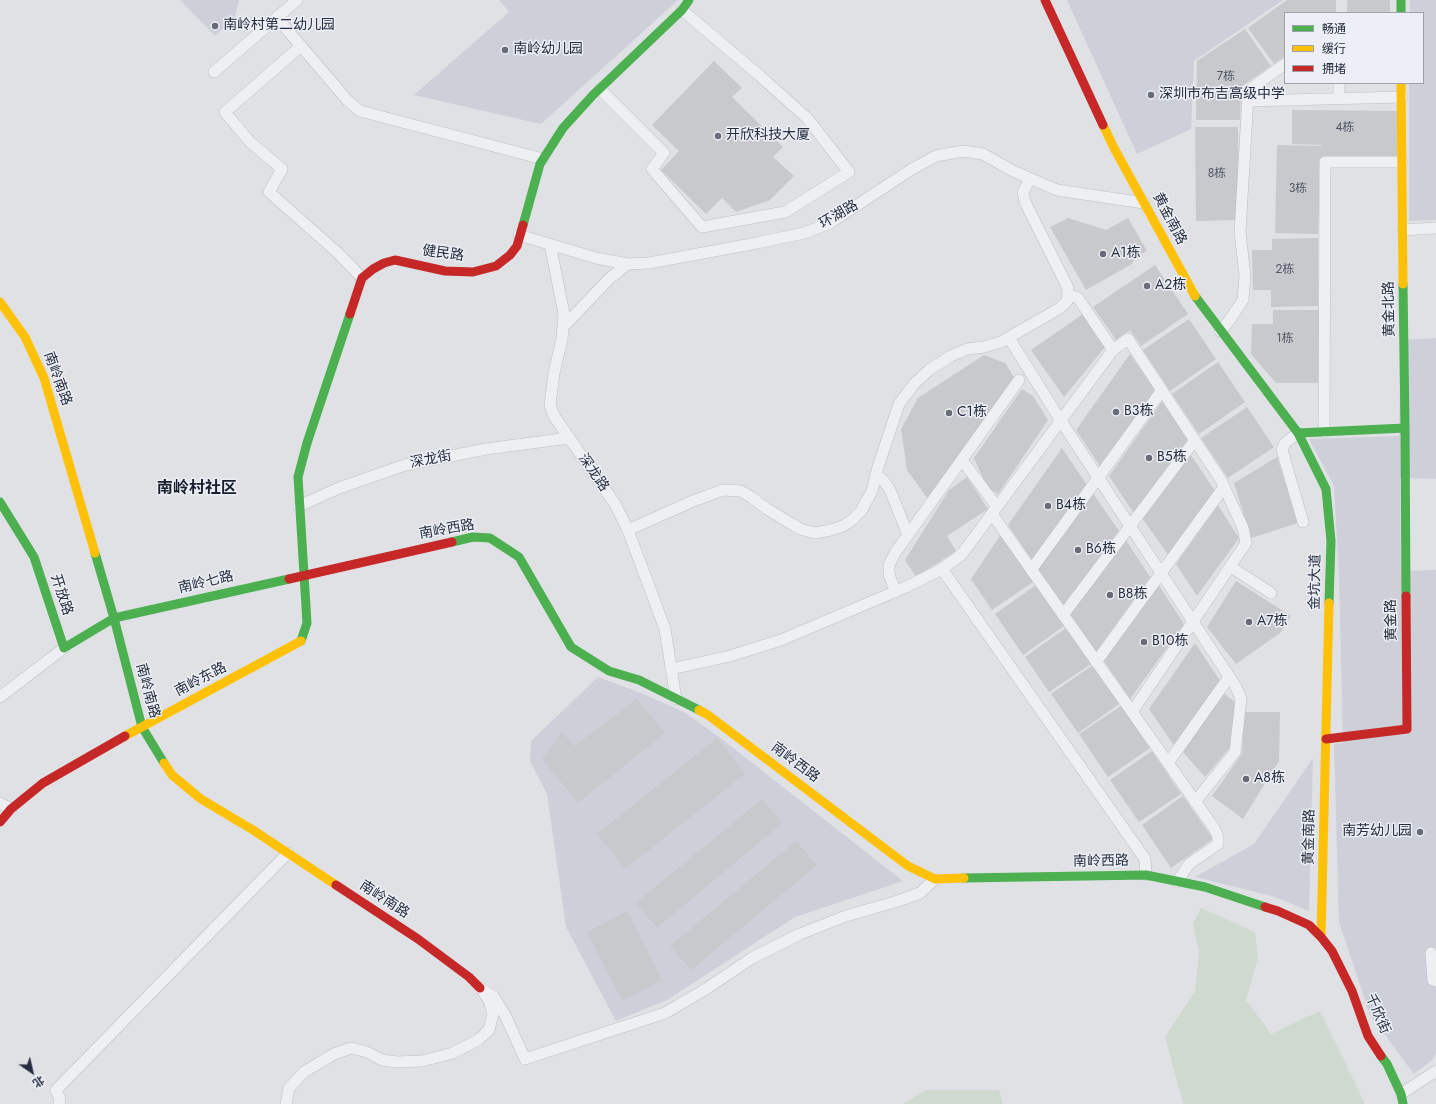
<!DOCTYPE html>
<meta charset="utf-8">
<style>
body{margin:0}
#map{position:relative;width:1436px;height:1104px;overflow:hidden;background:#dfe1e5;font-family:Jost,"Noto Sans SC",sans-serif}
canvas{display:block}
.legend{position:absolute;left:1284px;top:12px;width:140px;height:72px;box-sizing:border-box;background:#eceff5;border:1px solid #9da1ac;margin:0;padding:5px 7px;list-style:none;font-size:12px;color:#262d3e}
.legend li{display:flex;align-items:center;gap:8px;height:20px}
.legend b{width:20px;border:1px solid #9da1ac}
.north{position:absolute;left:12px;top:1052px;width:40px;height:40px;-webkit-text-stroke:3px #eceff5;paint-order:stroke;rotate:146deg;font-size:11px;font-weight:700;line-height:16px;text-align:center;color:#262d3e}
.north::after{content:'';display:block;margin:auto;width:14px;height:18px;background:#262d3e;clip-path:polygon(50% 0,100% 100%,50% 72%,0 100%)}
</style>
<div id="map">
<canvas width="1436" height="1104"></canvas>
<ul class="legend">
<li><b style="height:5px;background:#4caf50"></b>畅通</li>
<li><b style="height:5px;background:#ffc107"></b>缓行</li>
<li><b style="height:5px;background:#c62828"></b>拥堵</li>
</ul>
<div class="north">北</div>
</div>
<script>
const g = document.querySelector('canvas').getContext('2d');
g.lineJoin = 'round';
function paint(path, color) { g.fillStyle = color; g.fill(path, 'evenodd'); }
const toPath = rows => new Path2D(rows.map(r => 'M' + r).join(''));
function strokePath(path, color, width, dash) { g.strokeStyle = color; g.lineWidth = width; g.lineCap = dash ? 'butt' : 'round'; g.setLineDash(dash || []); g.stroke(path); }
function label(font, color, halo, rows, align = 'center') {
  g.font = font + ' Jost,"Noto Sans SC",sans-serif'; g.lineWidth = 3; g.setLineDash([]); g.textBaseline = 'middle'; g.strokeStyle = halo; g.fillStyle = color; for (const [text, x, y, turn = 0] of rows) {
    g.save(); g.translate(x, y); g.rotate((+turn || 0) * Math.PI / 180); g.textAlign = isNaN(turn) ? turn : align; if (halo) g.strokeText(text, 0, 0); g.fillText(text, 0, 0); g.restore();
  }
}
const built = toPath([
 [180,0,239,0,235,17,215,36],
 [499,0,678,0,541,124,414,95,509,12],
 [1067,0,1283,0,1194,61,1191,129,1137,154],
 [1410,0,1436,0,1436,220,1409,221,1409,83,1423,83,1423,13,1410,13],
 [1436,338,1436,479,1400,478,1401,571,1436,570,1436,1053,1432,1060,1414,1074,1370,1015,1339,922,1334,744,1343,743,1339,574,1334,486,1309,439,1399,436,1401,340],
 [598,677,641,693,684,712,723,740,903,881,795,917,667,1000,616,1021,566,927,547,794,530,761,531,741],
 [1313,758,1309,911,1272,896,1195,877,1254,844]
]);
const green = toPath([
 [1201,908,1255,932,1258,958,1246,1000,1271,1034,1320,1011,1365,1104,1182,1104,1183,1103,1165,1037,1195,991,1199,952,1193,923],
 [926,1090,999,1090,1003,1104,903,1104]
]);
const building = toPath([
 [1287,0,1336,0,1336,13,1285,13,1285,56,1274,64,1248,28],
 [1347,0,1390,0,1390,13,1347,13],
 [1245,29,1271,66,1241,87,1240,120,1196,120,1197,61],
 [714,61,742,88,732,97,783,147,773,157,794,176,770,200,736,212,722,198,706,214,661,170,679,151,652,125],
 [1292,110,1398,111,1397,158,1321,158,1318,234,1275,233,1277,145,1322,146,1322,145,1292,144],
 [1195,127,1238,127,1239,220,1196,221],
 [1068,218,1106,230,1128,218,1147,251,1135,257,1132,264,1086,290,1050,227],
 [1318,238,1318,306,1271,307,1271,290,1253,290,1252,250,1272,250,1272,239],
 [1155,265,1188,314,1141,346,1130,330,1116,340,1093,307],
 [1273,310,1319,310,1319,383,1276,383,1251,354,1252,324,1273,324],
 [1083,314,1105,347,1064,397,1031,350],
 [1189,319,1216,359,1170,391,1143,350],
 [1130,354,1157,393,1102,469,1076,430],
 [984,355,1005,363,1014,377,928,499,907,470,901,429,918,398],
 [1218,362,1245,402,1199,434,1172,394],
 [1022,389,1033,396,1048,420,998,494,987,487,974,458],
 [1163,400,1190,439,1135,515,1109,476],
 [1247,407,1274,447,1228,478,1201,438],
 [1062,448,1089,488,1034,563,1008,525],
 [1189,452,1215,491,1169,556,1142,518],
 [1277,457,1298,523,1251,538,1234,483],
 [967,477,988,509,947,536,956,551,916,577,905,560,949,490],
 [1092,492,1119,531,1064,607,1038,569],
 [1218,505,1239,538,1197,596,1176,564],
 [1001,534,1033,582,992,610,971,579],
 [1124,537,1150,577,1096,652,1070,614],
 [1236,581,1291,616,1280,633,1236,664,1207,627],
 [1158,584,1184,624,1130,699,1104,661],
 [1036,585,1064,626,1023,655,995,614],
 [1066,628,1091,664,1049,692,1025,657],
 [1195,643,1221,682,1175,747,1149,709],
 [1093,665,1119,704,1078,733,1051,694],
 [1223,693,1235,702,1232,745,1205,777,1182,751],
 [637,699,665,733,578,803,542,759,562,732,574,746],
 [1121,706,1150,748,1108,777,1079,734],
 [1244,712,1280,712,1279,761,1243,819,1212,796,1242,754],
 [717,738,745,774,625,869,597,834],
 [1152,751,1181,794,1139,822,1110,780],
 [1183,796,1213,839,1171,868,1142,825],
 [762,799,782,823,657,928,636,903],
 [796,841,817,865,691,970,670,946],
 [627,911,662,980,622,1001,587,932]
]);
const street = toPath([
 [277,18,348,101,360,111,543,159],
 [301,46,225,112,250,142,282,169,269,192,338,253,362,278],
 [214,72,297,0],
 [1339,83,1339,99],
 [600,89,664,153,652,169,702,227,785,212,849,172,807,118,760,76,682,10],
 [1248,101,1402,97],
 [1403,230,1436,228],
 [519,235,596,258,628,264,649,263,757,243,804,233,830,223,912,169,936,156,963,151,983,154,1013,171,1057,190,1144,203],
 [550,244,564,314,562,339,554,373,550,405,554,416,615,504,628,530,665,629,676,699],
 [1068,294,1078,298,1113,350],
 [563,327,610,278,628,264],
 [1220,331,1229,321,1243,300,1245,276,1240,232,1248,96,1253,87,1285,64],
 [1009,338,1061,421,1236,687,1241,699,1235,752,1195,802],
 [1324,432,1325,162,1402,162],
 [1298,433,1285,443,1282,450,1303,522],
 [962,460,997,507],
 [876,475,884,481,890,490,908,535],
 [299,506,339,488,405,465,486,449,569,438],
 [992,514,1214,828,1218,837,1218,844,1189,864,1177,882],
 [628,530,693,501,723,490,741,491,751,497,767,509,787,521,800,529,815,533,831,530,843,526,852,520,861,511,872,491,878,467,899,404,914,384,929,370,951,356,967,349,984,347,1001,342,1060,308,1067,301,1068,288,1025,202,1023,192,1030,179],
 [1231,567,1271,593],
 [942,569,1145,859,1146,875],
 [1031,570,1162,390],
 [896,592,889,575,889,565,895,553,1019,380],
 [1063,615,1195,440],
 [1096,662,1224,487],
 [671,669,730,656,781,640,906,587,942,569,962,554,1113,350,1128,339,1221,480,1243,528,1246,543,1132,712],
 [0,697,64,648],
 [1168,763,1229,677],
 [0,803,11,809],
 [1431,953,1433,980,1436,981],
 [480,988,494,997,505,1015,525,1059,665,1013,706,989,752,958,800,934,846,916,898,901,920,893,935,879],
 [1401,1094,1436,1071],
 [59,1104,60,1099,56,1090,288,853],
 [286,1104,289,1088,304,1072,334,1054,351,1048,367,1052,382,1060,397,1062,422,1061,453,1053,478,1040,489,1030,493,1014,489,1000,484,993]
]);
const fast = toPath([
 [1401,0,1401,13],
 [523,225,540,164,563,128,593,95,682,10,689,0],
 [1195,296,1298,433,1326,489,1331,541,1329,603],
 [1405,428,1406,596],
 [1298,433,1405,428,1403,284],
 [0,502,34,557,64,648,114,618,289,579],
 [452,542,473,537,490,538,519,557,571,647,609,671,639,680,699,710],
 [95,553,114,618,142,727,164,763],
 [301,641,307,623,298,477,307,443,350,314],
 [964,878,1146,875,1205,887,1265,907],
 [1381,1056,1387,1064,1401,1094,1403,1104]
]);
const slow = toPath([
 [1401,83,1403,284],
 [1103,125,1114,148,1195,296],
 [0,302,25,337,44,378,95,553],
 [699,710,708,715,908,866,935,879,964,878],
 [125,736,301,641],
 [164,763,172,775,201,799,253,830,336,885],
 [1321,937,1329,603]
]);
const jam = toPath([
 [1045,0,1103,125],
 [350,314,362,278,373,269,384,263,395,260,445,271,473,272,496,266,510,255,517,246,523,225],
 [289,579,452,542],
 [1326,739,1407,729,1406,596],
 [0,822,11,809,43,783,125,736],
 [336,885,418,939,469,977,480,988],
 [1265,907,1278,911,1309,925,1321,937,1332,951,1352,991,1368,1036,1381,1056]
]);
const markers = [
 [215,26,4,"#676c78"],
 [505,50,4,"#676c78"],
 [1151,95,4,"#676c78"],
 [718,136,4,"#676c78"],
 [1103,254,4,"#676c78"],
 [1147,286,4,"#676c78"],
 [1116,412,4,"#676c78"],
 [949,413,4,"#676c78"],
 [1149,458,4,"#676c78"],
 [1048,506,4,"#676c78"],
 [1078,550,4,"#676c78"],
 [1110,595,4,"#676c78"],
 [1249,622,4,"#676c78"],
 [1144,642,4,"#676c78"],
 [1246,779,4,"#676c78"],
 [1420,832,4,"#676c78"]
];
const numberNames = [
 ["7栋",1226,77],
 ["4栋",1345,128],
 ["8栋",1217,174],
 ["3栋",1298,189],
 ["2栋",1285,270],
 ["1栋",1285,339]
];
const poiNames = [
 ["南岭村第二幼儿园",223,26],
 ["南岭幼儿园",513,50],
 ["深圳市布吉高级中学",1159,95],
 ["开欣科技大厦",726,136],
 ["A1栋",1111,254],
 ["A2栋",1155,286],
 ["B3栋",1124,412],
 ["C1栋",957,413],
 ["B5栋",1157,458],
 ["B4栋",1056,506],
 ["B6栋",1086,550],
 ["B8栋",1118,595],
 ["A7栋",1257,622],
 ["B10栋",1152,642],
 ["A8栋",1254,779],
 ["南芳幼儿园",1412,832,"right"]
];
const streetNames = [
 ["环湖路",839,215,-30],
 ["黄金南路",1169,219,62],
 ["健民路",443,254,8],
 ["黄金北路",1390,309,-91],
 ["南岭南路",57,379,70],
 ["深龙街",431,460,-11],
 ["深龙路",593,473,55],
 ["南岭西路",447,530,-10],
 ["金坑大道",1316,582,-89],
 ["南岭七路",206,583,-13],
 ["开放路",61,595,72],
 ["黄金路",1392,620,-91],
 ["南岭东路",201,680,-28],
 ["南岭南路",147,691,75],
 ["南岭西路",795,763,37],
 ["黄金南路",1310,837,-89],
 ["南岭西路",1101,862,-1],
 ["南岭南路",384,900,33],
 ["千欣街",1377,1014,67]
];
const quarterNames = [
 ["南岭村社区",197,489]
];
paint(built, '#cdd0d8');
paint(green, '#cfd9cf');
paint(building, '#c7c9cd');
strokePath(street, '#bdbfc3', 12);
strokePath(street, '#eeeff2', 11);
strokePath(fast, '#4caf50', 9);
strokePath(slow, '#ffc107', 9);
strokePath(jam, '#c62828', 9);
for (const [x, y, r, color] of markers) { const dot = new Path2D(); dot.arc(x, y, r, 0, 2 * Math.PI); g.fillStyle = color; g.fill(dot); strokePath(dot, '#eceff5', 1.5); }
label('12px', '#4f5562', null, numberNames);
label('14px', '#262d3e', '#eceff5', poiNames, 'left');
label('14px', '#262d3e', '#eceff5', streetNames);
label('bold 16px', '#181f2f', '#eceff5', quarterNames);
</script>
